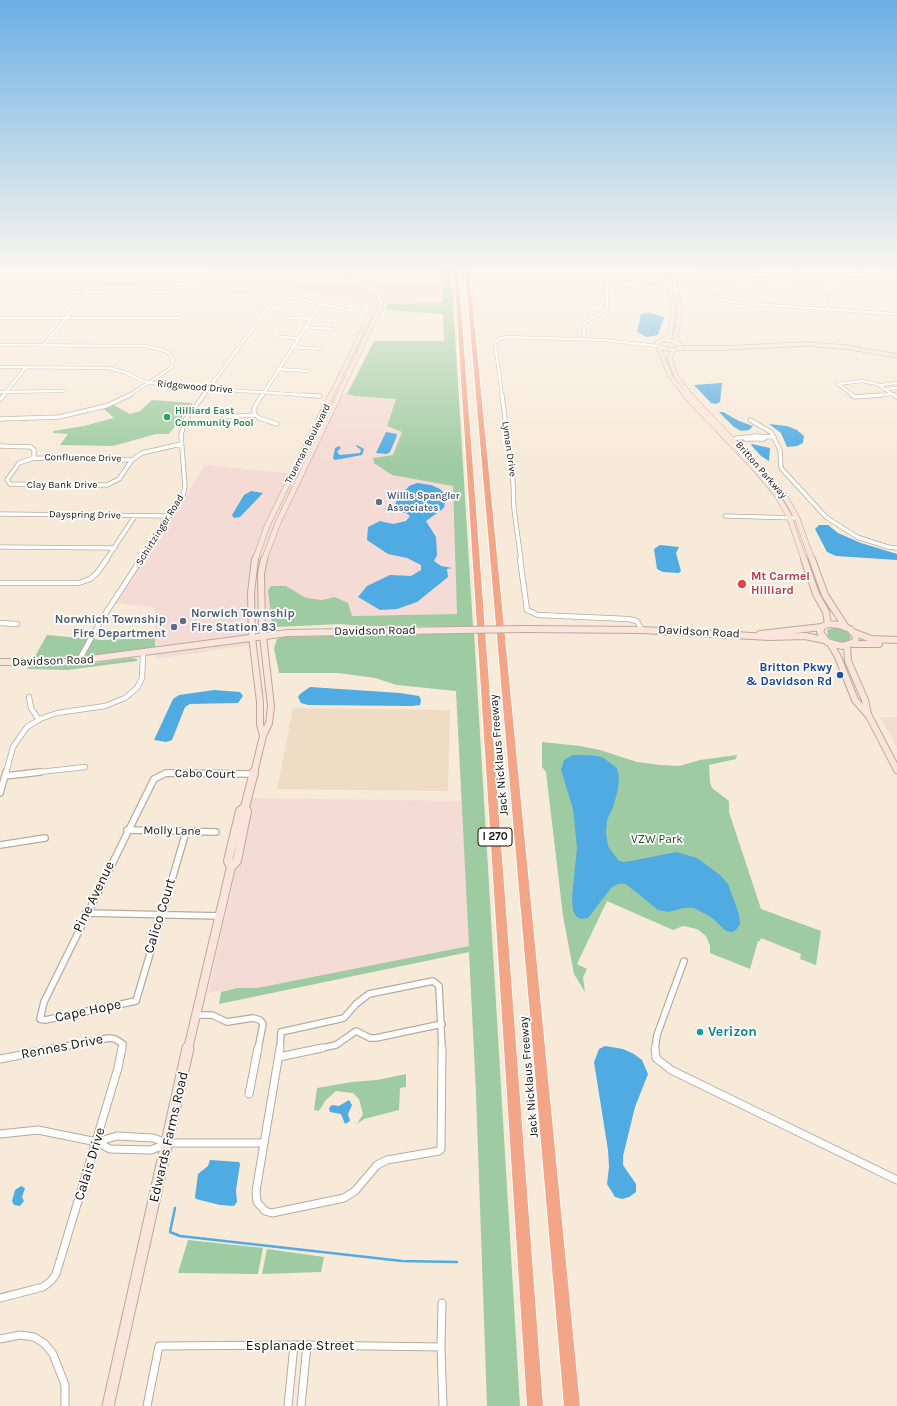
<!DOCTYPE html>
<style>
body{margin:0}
canvas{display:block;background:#f7ead9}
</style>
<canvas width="897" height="1406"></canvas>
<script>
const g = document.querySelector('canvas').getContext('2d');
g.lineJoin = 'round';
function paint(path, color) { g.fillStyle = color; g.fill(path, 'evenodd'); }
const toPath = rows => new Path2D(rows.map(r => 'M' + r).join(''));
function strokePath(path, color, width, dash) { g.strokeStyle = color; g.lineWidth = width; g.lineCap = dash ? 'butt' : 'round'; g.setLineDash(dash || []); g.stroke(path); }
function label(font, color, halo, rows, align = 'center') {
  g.font = font + ' Karla,sans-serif'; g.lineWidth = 3.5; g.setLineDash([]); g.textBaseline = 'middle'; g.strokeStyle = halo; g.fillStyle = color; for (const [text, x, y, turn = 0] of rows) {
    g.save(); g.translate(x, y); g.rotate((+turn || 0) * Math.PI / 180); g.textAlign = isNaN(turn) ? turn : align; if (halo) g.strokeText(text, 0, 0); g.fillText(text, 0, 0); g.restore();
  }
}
const commercial = toPath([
 [208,269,442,269,443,303,368,304,285,286,288,275,203,274],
 [347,394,354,396,396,398,387,426,402,432,393,455,373,458,427,480,453,485,457,614,351,616,335,597,322,600,306,598,286,586,268,590,272,626,250,645,156,659,154,607,115,603,205,465,296,474,335,398],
 [252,798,462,801,469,946,257,988,237,988,208,993]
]);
const built = toPath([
 [293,708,450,710,448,791,277,789]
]);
const education = toPath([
 [880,717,897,717,897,748]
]);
const green = toPath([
 [442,269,450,269,453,303,473,627,362,626,340,624,277,627,272,626,268,590,271,586,286,586,306,598,322,600,335,597,348,603,352,616,457,614,453,486,392,475,374,463,373,458,393,455,402,432,387,426,396,399,354,396,347,394,374,341,444,341,443,314,386,310,388,304,443,303],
 [152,400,193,403,169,434,156,434,113,446,60,445,68,434,53,433,53,431,84,426,114,418,104,409,114,405,130,414,140,411],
 [836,627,848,632,851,637,849,641,843,643,834,641,828,637,827,630],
 [474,633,520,1406,487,1406,476,1093,469,952,219,1004,221,992,237,988,257,988,469,946,456,691,397,685,375,678,338,673,279,673,274,648,277,639,283,637],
 [47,635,102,640,155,638,155,647,97,655,34,658],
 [131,658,137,659,137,661,67,670,27,669,29,666,87,664],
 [542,742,580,746,600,750,637,762,661,765,679,766,700,760,737,755,736,759,709,765,710,783,712,788,729,801,729,812,761,909,821,931,816,965,800,959,801,954,761,938,760,941,758,941,750,969,710,953,710,946,706,936,697,929,683,926,673,930,607,901,577,964,587,969,583,977,585,992,574,974,563,916,546,772,542,767],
 [406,1074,406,1087,400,1088,399,1110,364,1119,357,1124,363,1114,359,1099,353,1093,336,1091,325,1101,321,1108,318,1111,314,1110,317,1088,352,1082,377,1080],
 [188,1240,263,1248,258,1274,178,1273],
 [267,1249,324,1257,321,1272,262,1274]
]);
const water = toPath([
 [650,313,664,317,658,335,647,337,637,332,641,314],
 [722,383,720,402,716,404,711,403,694,385],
 [719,412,723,412,739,421,753,426,749,430,741,431,734,427],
 [769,424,787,426,797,430,804,436,803,443,797,446,787,447,781,433],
 [386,432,397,434,396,438,390,452,387,454,376,453],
 [752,444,770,448,769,461,761,456,751,445],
 [357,445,364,449,362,455,341,459,335,460,333,458,335,448,339,446,341,448,337,452,340,455,360,453,361,450,356,446],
 [417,483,431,485,440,489,446,495,444,508,426,521,436,537,437,555,434,561,441,566,452,568,447,569,448,577,417,602,397,609,380,610,358,597,367,586,390,575,411,576,421,570,421,565,407,558,388,554,367,540,368,527,380,521,393,524,406,521,410,516,406,513,393,511,396,502,409,486],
 [251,491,263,493,240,517,234,518,232,515,244,495],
 [819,525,828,525,838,533,861,543,897,554,897,560,836,556,827,552,815,529],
 [660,545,679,547,676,553,681,571,679,573,663,572,657,569,654,549],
 [310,687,400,693,419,696,421,700,420,705,412,706,308,705,301,703,298,697,300,694],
 [214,690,240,692,243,696,238,703,190,704,185,707,172,740,166,742,154,740,173,699,179,695],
 [573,755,589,755,602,757,617,768,619,777,618,790,613,807,607,820,606,833,608,846,618,860,623,862,631,861,676,852,697,858,720,875,728,884,739,914,740,924,736,930,732,932,726,931,711,917,694,908,683,908,669,912,658,910,626,884,618,884,612,887,588,918,581,919,576,916,573,911,572,897,577,848,575,828,573,809,561,770,564,760],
 [605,1046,623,1049,634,1054,642,1060,648,1074,635,1107,623,1156,623,1165,636,1184,636,1192,629,1197,622,1199,615,1197,607,1184,609,1167,608,1150,594,1062,599,1049],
 [349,1100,352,1105,348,1114,350,1121,345,1124,341,1114,330,1112,329,1108,332,1105,339,1106],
 [210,1160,239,1162,240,1164,236,1190,237,1202,234,1206,220,1205,196,1199,195,1197,198,1174,208,1166],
 [21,1186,25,1188,22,1197,24,1201,20,1206,14,1205,12,1201,15,1190]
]);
const stream = toPath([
 [175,1208,170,1232,180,1236,402,1261,457,1262]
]);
const streetFar4 = toPath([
 [696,269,761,269],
 [794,269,805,285,823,296,828,308],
 [840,269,846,275],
 [863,269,876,284],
 [560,275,564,269],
 [752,275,869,275],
 [690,278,732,278,735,281,789,279,796,285,818,285,816,279,840,280,847,284,876,284],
 [606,283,694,290,723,300,739,303,897,314],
 [0,287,282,289,203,396],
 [277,297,300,299,361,313],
 [0,318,179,318],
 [291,318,311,319],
 [305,327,333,329],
 [279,337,299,338],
 [584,340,584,323,607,309,606,273,604,269],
 [0,345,145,346,165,351,171,355,173,360,171,368,128,396],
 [44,345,90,288],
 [292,347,321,349],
 [0,367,108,368,124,372,143,381,167,386,318,396],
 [278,369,308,371],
 [838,384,862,381,877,384,895,396],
 [838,384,854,396],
 [881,385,897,383],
 [887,389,897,388],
 [0,392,64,391],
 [3,396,26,367],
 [262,396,321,303],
 [502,396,495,343,498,339,508,337,603,340,658,346],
 [869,396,892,394]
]);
const streetFar3 = toPath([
 [262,395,254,408,254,413,259,418,277,424],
 [303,395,320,396],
 [502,395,513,481,514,509,521,560],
 [852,395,855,397,881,395],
 [894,395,897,397],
 [0,400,4,395],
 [224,417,255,415],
 [0,419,59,417,106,406,130,395],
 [750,420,771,432,780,450,781,468,826,517,857,537,888,547,897,548],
 [730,439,756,436,774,437],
 [745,439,764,439],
 [0,446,31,447,34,450,34,458],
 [34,458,132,460,119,479,107,485,10,484,7,480,19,463,34,458],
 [132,460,142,453,181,444],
 [0,514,170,516],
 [725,516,797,518],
 [0,547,115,548],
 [106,560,135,516],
 [140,560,183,495,185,487,181,435,185,420,204,395]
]);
const streetFar2 = toPath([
 [520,559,527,610,538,615,628,619,637,621,642,630],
 [0,583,79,583,90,579,97,573,107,559],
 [0,623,17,624],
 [78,662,100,622,141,559],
 [29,697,31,708,39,720],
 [6,773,13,747,27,727,40,719,57,713,105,706,125,698,137,688,142,678,143,653],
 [31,773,85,767],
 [166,773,176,773]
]);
const streetFar1 = toPath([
 [5,776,40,772],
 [0,793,6,772],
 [127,830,216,832],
 [186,832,136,1001,45,1020,40,1019,44,1002,154,779,166,773,254,774],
 [0,845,45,838],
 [86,913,220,916],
 [196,1015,212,1015,227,1022,253,1018,260,1020,263,1024,258,1049],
 [52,1049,109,1038,115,1039,123,1044,122,1049],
 [280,1049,281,1032,344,1018,356,1004,369,994,433,981,439,986,442,1049],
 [317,1049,336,1045,356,1031,370,1038,376,1038,442,1024],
 [655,1049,657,1035,684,961]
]);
const street = toPath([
 [280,1048,256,1191,257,1202,265,1211,272,1213,344,1198,355,1191,377,1165,387,1160,439,1151,441,1149,442,1048],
 [655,1048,656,1058,671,1070,897,1180],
 [279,1057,322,1048],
 [0,1059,57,1048],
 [249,1094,258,1048],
 [0,1134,38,1130,97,1142,117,1136,153,1138,167,1143,264,1143],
 [97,1142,110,1149,151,1150,166,1144],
 [0,1298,43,1287,51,1281,56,1274,118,1068,122,1048],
 [442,1303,441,1347,443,1406],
 [0,1339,20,1335,34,1337,45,1344,53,1354,65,1385,65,1406],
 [147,1406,159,1346,302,1345,441,1347],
 [288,1406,294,1345],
 [301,1406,307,1345]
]);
const secondaryFar4 = toPath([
 [672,269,680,310,676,337,677,342],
 [663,340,670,336,674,311,666,269],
 [659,347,674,350,679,348,680,345,670,340,663,340,657,343,670,376,686,396],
 [678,348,724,348,805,344,846,347,897,356],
 [674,350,670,355,670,359,676,376,691,396],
 [331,396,376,302,368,290],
 [338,396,382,304,376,291,353,275,348,269]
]);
const secondaryFar3 = toPath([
 [685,395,757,471,777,495,789,516,804,560],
 [690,395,784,495,797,518,812,560],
 [255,560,267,526,331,395],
 [264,560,277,525,339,395]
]);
const secondaryFar2 = toPath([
 [255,559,251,593,252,637,260,702,260,724,263,736],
 [804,559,816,594,826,612,828,624],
 [812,559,825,595,845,626],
 [828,624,839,625,850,629,856,636,855,642,842,646,827,642,820,632,822,627,828,624],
 [525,629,642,630,770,637,805,636,824,640],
 [853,632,871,639,897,640],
 [760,634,822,627],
 [830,643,838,657,855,700,869,716,897,770],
 [853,644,879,644],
 [847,646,848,661,865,700,868,714],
 [0,662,68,662,288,633,458,630],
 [254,773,263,736,269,723,271,706,262,628,261,574,264,559]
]);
const secondaryFar1 = toPath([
 [231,867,228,861,240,811,245,807],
 [188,1049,231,867,237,861,247,811,245,807,254,772]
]);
const secondary = toPath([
 [108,1406,188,1048]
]);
const highway = toPath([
 [454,269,458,269,543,1406,527,1406,454,269],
 [465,269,469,269,580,1406,564,1406,465,269]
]);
const rail = toPath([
 [880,269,897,275]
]);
const secondaryBridge = toPath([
 [458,630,525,629]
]);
const markers = [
 [167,417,4,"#2e9e5b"],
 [379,502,4,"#5c6f8a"],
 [742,584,5,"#e0444e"],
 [183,621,4,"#5c6f8a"],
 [174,627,4,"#5c6f8a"],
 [840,675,4,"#1a4fb4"],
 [700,1032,4,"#0f9aa8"]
];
const farStreetnames = [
 ["Ridgewood Drive",195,387,5],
 ["Trueman Boulevard",308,444,-63],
 ["Lyman Drive",509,449,82],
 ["Confluence Drive",83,458,1],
 ["Britton Parkway",761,470,49],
 ["Clay Bank Drive",62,485],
 ["Dayspring Drive",85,515,1],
 ["Schirtzinger Road",160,530,-58]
];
const farLeisurenames = [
 ["Hilliard East",175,411],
 ["Community Pool",175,423]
];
const farServicenames = [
 ["Willis Spangler",387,496],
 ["Associates",387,508]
];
const shields = [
 [495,837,34]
];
const shieldNames = [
 ["I 270",495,837]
];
const healthNames = [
 ["Mt Carmel",751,577],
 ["Hilliard",751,591]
];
const serviceNames = [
 ["Norwich Township",191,614],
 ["Fire Station 83",191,628],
 ["Norwhich Township",166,620,"right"],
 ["Fire Department",166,634,"right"]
];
const streetNames = [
 ["Davidson Road",375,631,-1],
 ["Davidson Road",699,632,3],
 ["Davidson Road",53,661,-2],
 ["Jack Nicklaus Freeway",499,755,-95],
 ["Cabo Court",205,774,1],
 ["Molly Lane",172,831,1],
 ["Jack Nicklaus Freeway",529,1077,-95]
];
const transitNames = [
 ["Britton Pkwy",832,668],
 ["& Davidson Rd",832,682]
];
const parkNames = [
 ["VZW Park",657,840]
];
const nearStreetnames = [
 ["Pine Avenue",94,897,-64],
 ["Calico Court",160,916,-73],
 ["Cape Hope",88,1011,-12],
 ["Rennes Drive",62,1047,-11],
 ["Edwards Farms Road",169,1137,-77],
 ["Calais Drive",90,1164,-73],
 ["Esplanade Street",300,1346]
];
const nearCulturenames = [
 ["Verizon",708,1032]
];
paint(commercial, '#f5dbd5');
paint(built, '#eedcc5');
paint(education, '#f4dcd1');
paint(green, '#9ecba1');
paint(water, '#4fabe1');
strokePath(stream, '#4fabe1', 2.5);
strokePath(streetFar4, '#b8ab9c', 3.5);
strokePath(streetFar3, '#b8ab9c', 5);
strokePath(streetFar2, '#b8ab9c', 6);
strokePath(streetFar1, '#b8ab9c', 8);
strokePath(street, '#b8ab9c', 9);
strokePath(secondaryFar4, '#b8ab9c', 5);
strokePath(secondaryFar3, '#b8ab9c', 6);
strokePath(secondaryFar2, '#b8ab9c', 8);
strokePath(secondaryFar1, '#b8ab9c', 10);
strokePath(secondary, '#b8ab9c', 13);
strokePath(highway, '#fff', 2);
strokePath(streetFar4, '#fff', 2.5);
strokePath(streetFar3, '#fff', 3.5);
strokePath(streetFar2, '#fff', 4.5);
strokePath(streetFar1, '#fff', 5.5);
strokePath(street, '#fff', 7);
strokePath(secondaryFar4, '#fbe4db', 4);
strokePath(secondaryFar3, '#fbe4db', 5);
strokePath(secondaryFar2, '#fbe4db', 6);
strokePath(secondaryFar1, '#fbe4db', 8);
strokePath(secondary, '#fbe4db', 11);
paint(highway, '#f3a588');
strokePath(rail, '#736b61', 2);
strokePath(rail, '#fff', 1, [2.5]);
strokePath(secondaryBridge, '#b8ab9c', 8, []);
strokePath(secondaryBridge, '#fbe4db', 6);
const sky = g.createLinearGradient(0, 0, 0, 465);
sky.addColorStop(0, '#6bb0e5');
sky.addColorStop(0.58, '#fbf6ee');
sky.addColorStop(1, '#fbf6ee00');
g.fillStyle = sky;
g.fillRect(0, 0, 897, 465);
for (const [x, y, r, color] of markers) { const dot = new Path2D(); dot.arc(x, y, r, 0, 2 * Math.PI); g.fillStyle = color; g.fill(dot); strokePath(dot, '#fff', 1.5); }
label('10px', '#16120c', '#fff', farStreetnames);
label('bold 10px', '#27864d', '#fff', farLeisurenames, 'left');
label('bold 10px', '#4e5e75', '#fff', farServicenames, 'left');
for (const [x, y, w] of shields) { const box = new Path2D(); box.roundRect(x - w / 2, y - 9, w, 18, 3); g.fillStyle = '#fff'; g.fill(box); strokePath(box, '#16120c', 1); }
label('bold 11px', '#16120c', null, shieldNames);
label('bold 12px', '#be3a42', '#fff', healthNames, 'left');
label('bold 12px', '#4e5e75', '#fff', serviceNames, 'left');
label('12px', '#16120c', '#fff', streetNames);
label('bold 12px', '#164399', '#fff', transitNames, 'right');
label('12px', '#1d4f25', '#fff', parkNames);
label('14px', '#16120c', '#fff', nearStreetnames);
label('bold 14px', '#0d838f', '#fff', nearCulturenames, 'left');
</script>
